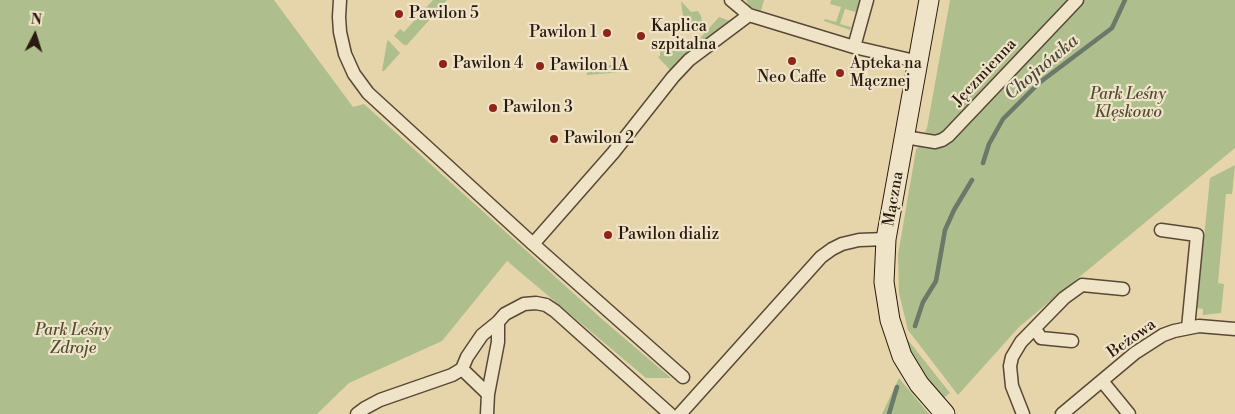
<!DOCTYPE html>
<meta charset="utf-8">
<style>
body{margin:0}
#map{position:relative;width:1235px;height:414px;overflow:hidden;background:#e6d5aa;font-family:"Libre Bodoni",serif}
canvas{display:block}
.north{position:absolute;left:10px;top:10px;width:50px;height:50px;-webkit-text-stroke:4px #efe4c8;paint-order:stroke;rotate:5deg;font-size:14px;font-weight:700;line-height:20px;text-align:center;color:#2a190f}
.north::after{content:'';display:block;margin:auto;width:18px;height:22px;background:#2a190f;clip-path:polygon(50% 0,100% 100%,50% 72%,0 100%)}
</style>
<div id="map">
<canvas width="1235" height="414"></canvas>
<div class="north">N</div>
</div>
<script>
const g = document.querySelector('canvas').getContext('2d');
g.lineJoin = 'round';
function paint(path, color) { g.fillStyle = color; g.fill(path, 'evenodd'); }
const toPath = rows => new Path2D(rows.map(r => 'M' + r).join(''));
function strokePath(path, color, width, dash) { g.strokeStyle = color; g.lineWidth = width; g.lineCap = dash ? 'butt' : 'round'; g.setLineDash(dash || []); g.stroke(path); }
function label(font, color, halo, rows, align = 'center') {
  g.font = font + ' "Libre Bodoni",serif'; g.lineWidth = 4.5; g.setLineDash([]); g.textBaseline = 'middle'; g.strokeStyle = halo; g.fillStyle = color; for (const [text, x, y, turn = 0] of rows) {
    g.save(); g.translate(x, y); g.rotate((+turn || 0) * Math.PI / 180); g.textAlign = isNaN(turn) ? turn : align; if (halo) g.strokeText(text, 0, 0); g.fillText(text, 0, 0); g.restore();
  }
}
const green = toPath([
 [0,0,274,0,353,107,364,104,603,320,671,378,646,378,507,261,442,341,349,383,317,414,0,414],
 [433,0,447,0,407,45,404,45,394,36,400,29,404,32],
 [746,0,764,0,761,11,750,7],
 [831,0,860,0,856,12,845,9,840,24,851,27,850,30,824,21,825,19,836,22,841,7,830,4],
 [950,0,1070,0,943,133,933,135,925,132,927,128],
 [1083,0,1235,0,1235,148,1019,327,958,395,908,330,899,293,898,255,916,150,918,147,927,146,935,147,946,145],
 [681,1,691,12,698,11,701,16,702,22,696,29,688,30,684,26],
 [719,17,730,21,708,40,679,60,671,71,658,57,660,56,660,45,667,45,667,48,684,47,695,44],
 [388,40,400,53,384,71,382,71,387,42],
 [625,64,625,71,623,72,587,75,586,67],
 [1235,165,1232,194,1226,194,1218,283,1224,284,1221,313,1203,315,1203,309,1197,308,1210,178],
 [905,340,908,340,950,393,942,399,916,363],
 [899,378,903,383,929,414,882,414]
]);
const stream = toPath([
 [983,163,989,144,1003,119,1039,83,1112,28,1125,0],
 [915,326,923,302,936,281,945,230,954,210,972,180],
 [889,414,897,387]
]);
const street = toPath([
 [340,0,339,17,340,32,345,54,354,74,368,93,533,244],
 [731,0,749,15],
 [854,47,867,0],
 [905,137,935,142,942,140,948,136,1077,0],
 [1161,230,1197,235,1188,328],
 [1035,329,1041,338,1072,341],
 [462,369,488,394,487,414],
 [683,377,533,244,613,153,673,77,689,60,749,15,854,47,919,62],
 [1102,381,1129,414],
 [488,394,498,342,498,322],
 [357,414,365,408,380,400,452,375,462,369,467,357,482,335,498,322,505,314,524,304,536,303,546,305,555,311,670,414],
 [680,414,821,257,832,249,842,244,859,240,886,239],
 [1023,414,1012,386,1010,366,1012,357,1021,342,1064,298,1082,285,1123,289],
 [1062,414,1135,353,1163,335,1174,331,1199,326,1235,329]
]);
const secondary = toPath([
 [929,0,886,239,884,282,890,320,902,356,919,384,945,414]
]);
const markers = [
 [399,14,5,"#8f2418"],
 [607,33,5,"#8f2418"],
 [641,36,5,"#8f2418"],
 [792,61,5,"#8f2418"],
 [443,64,5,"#8f2418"],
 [540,66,5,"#8f2418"],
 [840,73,5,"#8f2418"],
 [493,108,5,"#8f2418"],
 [554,139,5,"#8f2418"],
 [608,235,5,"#8f2418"]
];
const poiNames = [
 ["Pawilon 5",409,14],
 ["Kaplica",651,27],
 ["szpitalna",651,45],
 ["Pawilon 1",597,33,"right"],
 ["Pawilon 4",453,64],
 ["Apteka na",850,64],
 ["Mącznej",850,82],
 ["Pawilon 1A",550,66],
 ["Neo Caffe",792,78,"center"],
 ["Pawilon 3",503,108],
 ["Pawilon 2",564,139],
 ["Pawilon dializ",618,235]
];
const streetNames = [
 ["Jęczmienna",985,73,-47],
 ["Mączna",894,199,-80],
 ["Beżowa",1132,339,-35]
];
const parkNames = [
 ["Park Leśny",1128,95],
 ["Klęskowo",1128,113],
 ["Park Leśny",73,331],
 ["Zdroje",73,349]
];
const waterNames = [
 ["Chojnówka",1042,68,-40]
];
paint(green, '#aebe8d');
strokePath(stream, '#6b7968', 4.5);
strokePath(street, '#594836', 15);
strokePath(secondary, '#2a190f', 21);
strokePath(street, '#efe4c8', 12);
strokePath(secondary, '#efe4c8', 19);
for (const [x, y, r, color] of markers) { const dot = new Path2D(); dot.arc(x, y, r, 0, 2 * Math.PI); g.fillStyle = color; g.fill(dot); strokePath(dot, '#efe4c8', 2); }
label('16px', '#2a190f', '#efe4c8', poiNames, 'left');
label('16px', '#2a190f', '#efe4c8', streetNames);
label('italic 16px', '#524b35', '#efe4c8', parkNames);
label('italic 18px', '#4b493c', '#efe4c8', waterNames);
</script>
